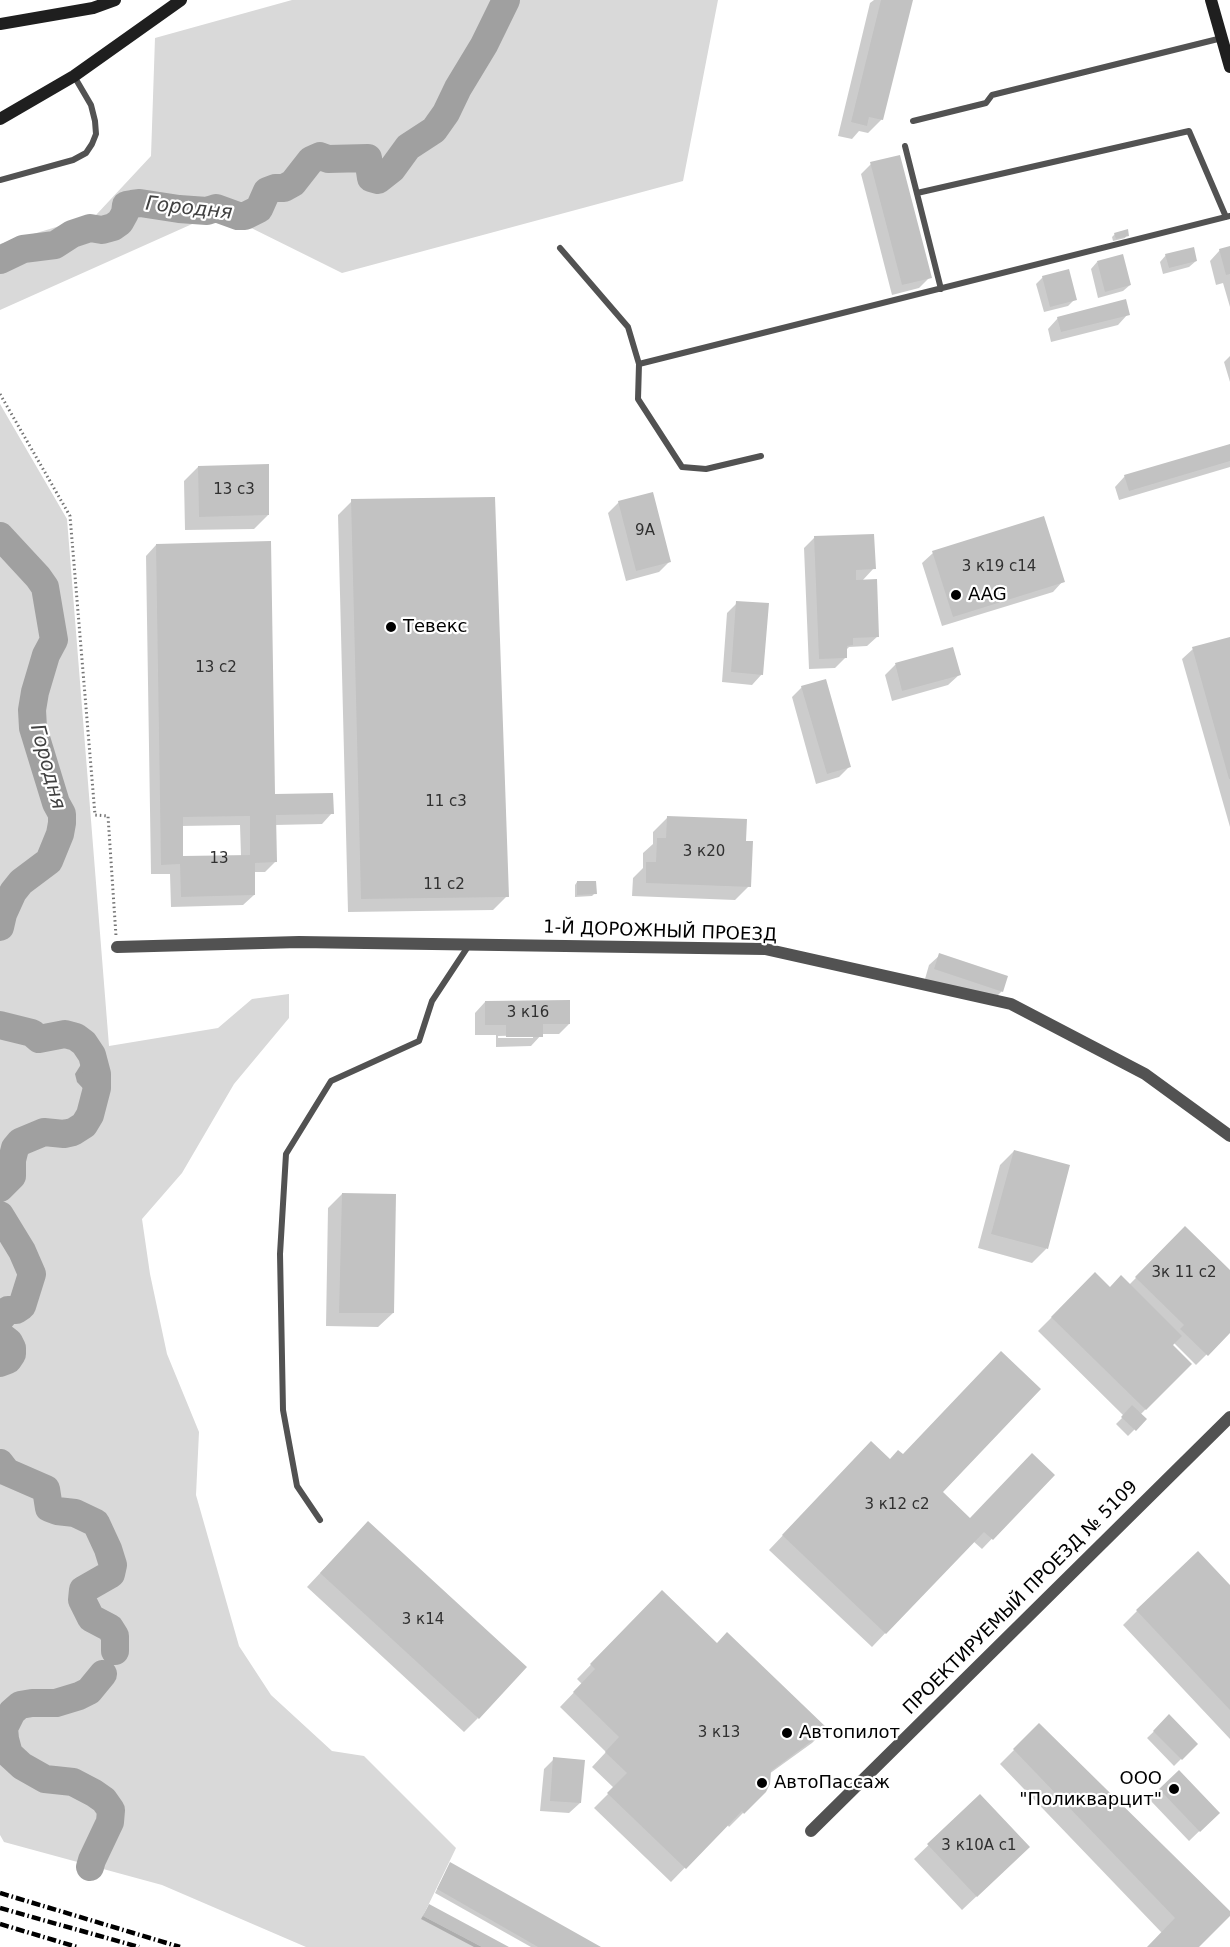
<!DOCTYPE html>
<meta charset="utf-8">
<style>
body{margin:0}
canvas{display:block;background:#fff}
</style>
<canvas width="1230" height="1947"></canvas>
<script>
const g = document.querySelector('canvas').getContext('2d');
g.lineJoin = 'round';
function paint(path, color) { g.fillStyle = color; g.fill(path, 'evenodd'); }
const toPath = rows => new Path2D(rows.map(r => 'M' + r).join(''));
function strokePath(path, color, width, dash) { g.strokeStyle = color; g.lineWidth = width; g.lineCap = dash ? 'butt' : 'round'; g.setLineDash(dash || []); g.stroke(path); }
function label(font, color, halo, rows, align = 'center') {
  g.font = font + ' "DejaVu Sans",sans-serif'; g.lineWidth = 4.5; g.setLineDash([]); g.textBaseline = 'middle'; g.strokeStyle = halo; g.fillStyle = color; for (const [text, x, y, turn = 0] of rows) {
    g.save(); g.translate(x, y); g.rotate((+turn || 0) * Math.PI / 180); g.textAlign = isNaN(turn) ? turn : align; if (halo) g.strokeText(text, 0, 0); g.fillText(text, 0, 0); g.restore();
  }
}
const green = toPath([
 [292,0,718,0,683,181,342,273,219,212,0,310,0,244,96,215,151,156,155,38],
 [0,404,67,519,109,1046,218,1028,252,999,289,994,289,1018,234,1084,182,1173,142,1219,150,1274,167,1354,199,1432,196,1495,239,1646,271,1695,332,1751,364,1756,456,1848,423,1916,482,1947,306,1947,162,1885,4,1842,0,1835]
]);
const water = toPath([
 [85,1058,99,1059,103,1061,106,1065,109,1079,104,1095,92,1098,77,1082,75,1074]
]);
const shadow = toPath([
 [874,0,912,0,882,119,868,133,859,131,852,139,838,136,870,3],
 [871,164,930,277,919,288,892,295,861,174],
 [1115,234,1127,235,1125,238,1113,241,1112,237],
 [1230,248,1230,307,1223,283,1216,285,1210,261,1220,250],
 [1166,255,1196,261,1189,267,1163,274,1160,262],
 [1097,262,1130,285,1123,291,1098,298,1091,269],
 [1043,277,1075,299,1068,306,1044,312,1036,284],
 [1128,314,1118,325,1051,342,1048,329,1058,318],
 [1230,356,1230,382,1224,362],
 [1230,445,1230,467,1119,500,1115,487,1125,476],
 [198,467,268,515,254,529,185,530,184,481],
 [352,501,507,896,493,910,348,912,338,515],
 [619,502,670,561,659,572,626,581,608,513],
 [814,538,874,568,862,581,878,636,867,646,849,647,845,651,846,657,835,668,809,669,804,548],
 [156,545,274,796,332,813,322,824,275,825,275,862,265,872,253,872,254,895,243,905,171,907,170,874,151,874,146,556],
 [240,825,241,856,182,857,181,826],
 [933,553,1063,581,1053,592,942,626,922,563],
 [737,603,762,674,752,685,722,682,727,613],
 [1230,638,1230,827,1182,659,1193,649],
 [952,649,959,675,948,685,892,701,885,675,895,665],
 [802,687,849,767,839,777,816,784,792,697],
 [667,818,744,843,749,886,735,900,632,896,633,878,643,868,643,853,653,844,653,832],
 [577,882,595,893,592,896,575,897,575,885],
 [940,955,1002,991,992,1001,925,979,929,965],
 [485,1002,569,1024,559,1034,542,1034,531,1046,496,1047,496,1035,475,1035,475,1013],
 [533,1035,533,1038,498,1038,498,1036],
 [1014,1151,1068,1166,1046,1249,1032,1263,978,1248,1000,1165],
 [342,1194,393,1313,378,1327,326,1326,328,1208],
 [1185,1228,1230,1272,1230,1331,1196,1365,1174,1343,1171,1345,1190,1364,1140,1415,1145,1419,1128,1436,1116,1424,1124,1416,1038,1331,1095,1274,1109,1289,1129,1285],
 [902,1456,970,1520,1053,1475,982,1549,973,1541,872,1647,769,1550,857,1457,890,1461],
 [354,1537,478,1718,464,1732,307,1587],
 [1230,1587,1230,1739,1123,1625,1137,1611],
 [662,1592,717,1645,826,1729,812,1743,769,1774,765,1791,729,1827,727,1824,671,1882,594,1808,614,1788,592,1767,606,1752,560,1707,582,1684,577,1679],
 [1169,1717,1196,1744,1174,1766,1147,1738],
 [1039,1725,1230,1913,1197,1947,1149,1947,1162,1933,1000,1764],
 [554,1759,580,1803,569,1813,540,1811,544,1769],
 [1179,1772,1218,1813,1189,1841,1150,1800],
 [980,1796,1014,1861,962,1910,914,1859],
 [450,1864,598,1947,531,1947,435,1893],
 [427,1909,506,1947,474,1947,421,1919]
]);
const river = toPath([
 [0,260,23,249,55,245,72,234,90,228,102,230,113,227,120,222,125,213,126,205,132,204,140,203,179,209,207,211,216,208,238,216,245,216,259,209,267,191,275,188,284,188,293,183,311,160,320,156,328,159,368,158,371,178,378,180,392,169,408,147,434,130,446,113,458,88,484,45,506,0],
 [0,536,38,577,45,587,54,640,46,655,35,692,32,710,33,728,56,803,62,814,62,823,60,834,49,861,21,882,13,892,3,914,0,927],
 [0,1025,32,1033,39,1039,65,1034,76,1037,84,1043,92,1055,97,1074,97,1088,90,1115,84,1125,73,1132,64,1134,44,1132,20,1142,15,1148,12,1160,12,1176,0,1188],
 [0,1215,22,1251,32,1274,22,1306,16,1310,8,1310,0,1319],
 [0,1335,9,1342,12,1348,12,1354,8,1360,0,1363],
 [0,1463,7,1472,46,1489,49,1508,57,1511,75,1513,96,1523,108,1549,113,1565,111,1574,83,1590,82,1600,91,1618,110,1628,115,1636,115,1651],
 [90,1867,92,1860,110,1822,111,1810,104,1800,94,1793,73,1782,45,1779,22,1766,9,1754,5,1739,4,1728,12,1712,20,1705,32,1703,56,1703,79,1696,89,1691,103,1674]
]);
const building = toPath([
 [881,0,913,0,883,120,869,117,867,126,851,122],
 [900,155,932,278,902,285,870,162],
 [1128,229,1129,236,1116,239,1114,233],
 [1230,246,1230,274,1226,275,1219,249],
 [1194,247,1197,261,1169,268,1165,254],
 [1123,254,1131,285,1105,292,1097,261],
 [1069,269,1077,300,1050,307,1042,276],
 [1126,299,1130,315,1061,332,1057,317],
 [1230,444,1230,461,1129,491,1124,475],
 [269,464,269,515,199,517,198,466],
 [653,492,671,562,636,571,618,501],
 [495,497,509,897,361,899,351,499],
 [1044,516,1065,582,953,617,932,551],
 [874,534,876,569,856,570,856,580,877,579,879,637,853,638,853,645,847,646,847,658,819,659,814,536],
 [271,541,275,794,333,793,334,814,276,815,277,862,255,863,255,895,181,897,180,864,161,865,156,544],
 [250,816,250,855,183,856,183,817],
 [736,601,769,603,763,675,731,672],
 [1230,637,1230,779,1229,779,1192,647],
 [953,647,961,675,902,691,895,663],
 [826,679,851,767,827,774,801,686],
 [667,816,747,819,746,841,753,841,751,887,646,883,646,862,656,862,657,838,666,838],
 [577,881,596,881,597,894,577,895],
 [939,953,1008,976,1003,992,934,969],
 [570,1000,570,1024,543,1024,543,1037,506,1037,506,1025,485,1025,485,1001],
 [1014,1150,1070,1165,1048,1249,991,1234],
 [342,1193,396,1194,394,1313,339,1313],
 [1185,1226,1230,1270,1230,1333,1208,1356,1180,1329,1184,1325,1135,1277],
 [1095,1272,1110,1287,1121,1275,1182,1336,1173,1345,1192,1364,1146,1410,1051,1317],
 [1001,1351,1041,1389,943,1492,970,1518,1032,1453,1055,1475,993,1540,984,1532,886,1634,782,1535,871,1441,890,1459,898,1450,903,1454],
 [1132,1405,1147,1419,1136,1431,1121,1417],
 [368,1521,527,1667,479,1719,320,1573],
 [1198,1551,1230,1585,1230,1710,1136,1610],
 [662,1590,717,1643,727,1632,828,1729,771,1771,770,1784,766,1792,744,1814,742,1811,686,1869,607,1793,627,1773,605,1752,619,1737,573,1692,595,1669,590,1664],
 [1169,1714,1198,1744,1182,1760,1153,1731],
 [1039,1723,1230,1911,1230,1916,1199,1947,1147,1947,1175,1918,1013,1749],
 [553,1757,585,1760,581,1803,550,1801],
 [1179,1770,1220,1813,1200,1832,1159,1789],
 [980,1794,1030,1847,977,1897,927,1844],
 [450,1862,601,1947,538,1947,437,1889],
 [429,1904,509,1947,482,1947,423,1916]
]);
const path = toPath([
 [0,394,70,516,95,815,108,816,116,936]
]);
const lane = toPath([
 [913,121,986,103,992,95,1222,38],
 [905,146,941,289],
 [0,180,73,160,86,153,92,144,96,134,95,121,91,105,74,76],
 [917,193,1189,131,1226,217],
 [560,248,628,327,639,364,1230,216],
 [639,364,638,399,682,467,706,469,761,456],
 [320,1520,297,1486,283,1410,280,1254,286,1154,331,1081,419,1041,432,1001,469,945]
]);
const street = toPath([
 [117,947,299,942,765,949,1011,1004,1145,1074,1230,1136],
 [811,1831,1230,1417]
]);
const secondary = toPath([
 [1211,0,1230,67],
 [0,24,93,8,115,0],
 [0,119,74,76,181,0]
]);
const rail = toPath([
 [0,1893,180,1947],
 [0,1908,139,1947],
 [0,1924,77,1947]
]);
const markers = [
 [956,595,6,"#000"],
 [391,627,6,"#000"],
 [787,1733,6,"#000"],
 [762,1783,6,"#000"],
 [1174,1789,6,"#000"]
];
const numberNames = [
 ["13 с3",234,490],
 ["9А",645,531],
 ["3 к19 с14",999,567],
 ["13 с2",216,668],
 ["11 с3",446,802],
 ["3 к20",704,852],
 ["13",219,859],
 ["11 с2",444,885],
 ["3 к16",528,1013],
 ["3к 11 с2",1184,1273],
 ["3 к12 с2",897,1505],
 ["3 к14",423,1620],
 ["3 к13",719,1733],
 ["3 к10А с1",979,1846]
];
const poiNames = [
 ["AAG",968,595],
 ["Тевекс",403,627],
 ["Автопилот",799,1733],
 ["ООО",1162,1779,"right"],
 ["\"Поликварцит\"",1162,1800,"right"],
 ["АвтоПассаж",774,1783]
];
const streetNames = [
 ["1-Й ДОРОЖНЫЙ ПРОЕЗД",660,932,2],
 ["ПРОЕКТИРУЕМЫЙ ПРОЕЗД № 5109",1021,1598,-45]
];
const waterNames = [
 ["Городня",189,209,6],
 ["Городня",47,767,75]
];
paint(green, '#d9d9d9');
paint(water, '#a0a0a0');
paint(shadow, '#0003');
strokePath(river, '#a0a0a0', 28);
paint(building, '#c2c2c2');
strokePath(path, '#747474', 3, [1.5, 3]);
strokePath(lane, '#525252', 6);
strokePath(street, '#525252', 12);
strokePath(secondary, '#1f1f1f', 12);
strokePath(rail, '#000', 4.5, [9, 3, 1.5, 3]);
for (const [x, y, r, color] of markers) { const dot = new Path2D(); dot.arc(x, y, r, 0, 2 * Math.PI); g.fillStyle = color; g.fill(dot); strokePath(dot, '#fff', 2); }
label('15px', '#303030', null, numberNames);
label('18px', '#000', '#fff', poiNames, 'left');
label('18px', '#000', '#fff', streetNames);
label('italic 20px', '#414141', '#fff', waterNames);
</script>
